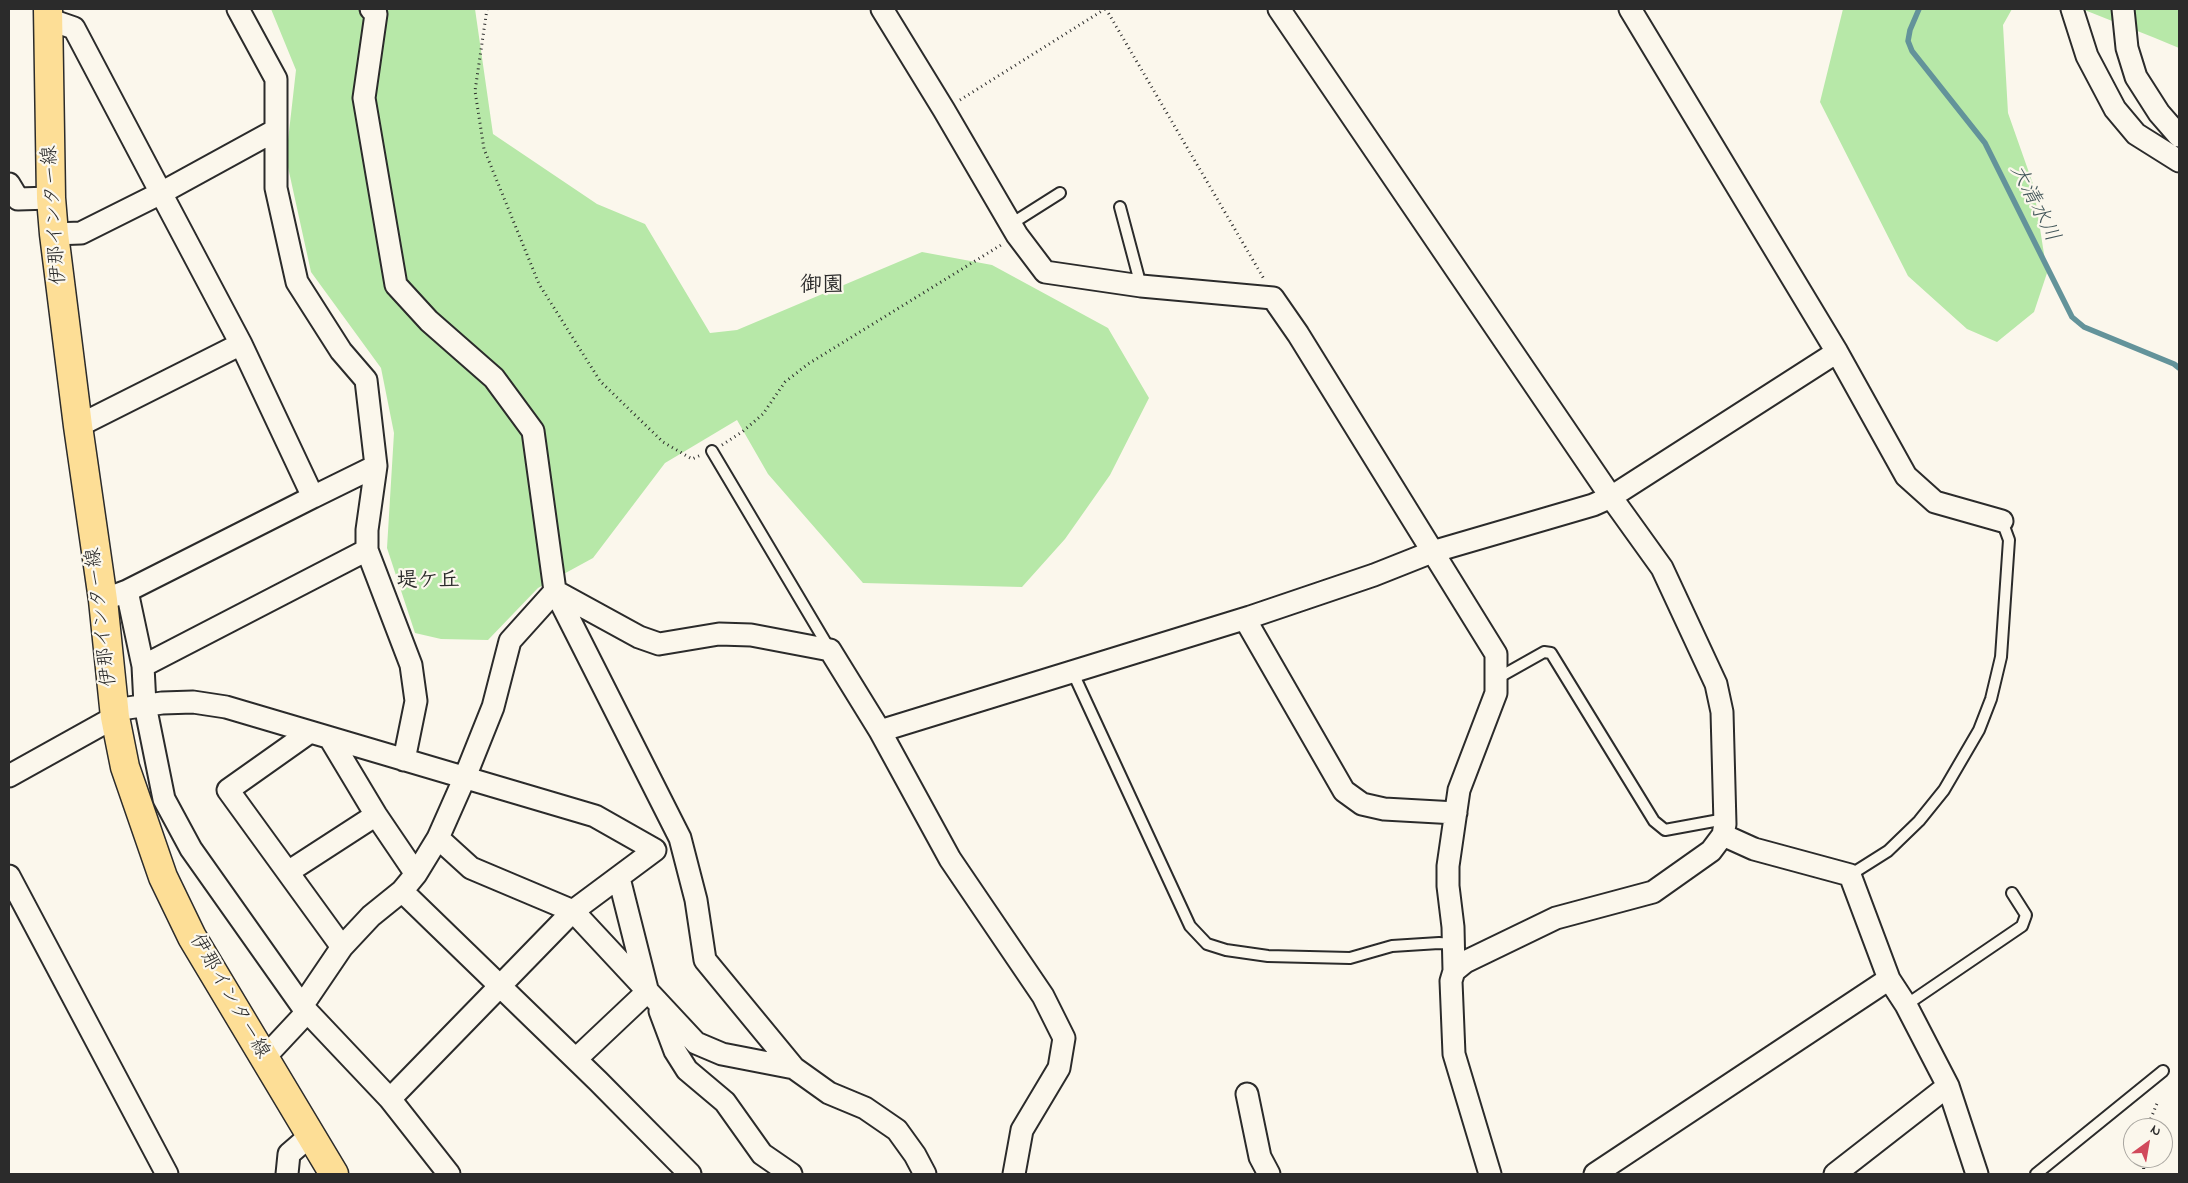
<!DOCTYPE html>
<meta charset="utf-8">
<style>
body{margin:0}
#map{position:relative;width:2188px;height:1183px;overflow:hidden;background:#fbf7ec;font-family:"Indie Flower",sans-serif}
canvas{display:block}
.frame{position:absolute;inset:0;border:10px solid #2b2b2b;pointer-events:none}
.north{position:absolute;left:2123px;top:1118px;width:50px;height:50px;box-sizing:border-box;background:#fbf7ec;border:1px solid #a8a59f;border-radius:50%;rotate:32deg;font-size:14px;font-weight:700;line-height:20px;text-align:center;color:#2b2b2b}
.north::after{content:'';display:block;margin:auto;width:18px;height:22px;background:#d1495b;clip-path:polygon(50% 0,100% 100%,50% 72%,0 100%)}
</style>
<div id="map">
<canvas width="2188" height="1183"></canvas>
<div class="frame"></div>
<div class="north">N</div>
</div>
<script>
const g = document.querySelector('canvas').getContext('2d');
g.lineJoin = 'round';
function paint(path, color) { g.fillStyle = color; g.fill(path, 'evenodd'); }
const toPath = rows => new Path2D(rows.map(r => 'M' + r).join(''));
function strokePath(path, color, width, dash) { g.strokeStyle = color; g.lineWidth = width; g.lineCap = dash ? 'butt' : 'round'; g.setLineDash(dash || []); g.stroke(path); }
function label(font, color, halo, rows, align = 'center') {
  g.font = font + ' "Indie Flower","Klee One",sans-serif'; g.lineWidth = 4.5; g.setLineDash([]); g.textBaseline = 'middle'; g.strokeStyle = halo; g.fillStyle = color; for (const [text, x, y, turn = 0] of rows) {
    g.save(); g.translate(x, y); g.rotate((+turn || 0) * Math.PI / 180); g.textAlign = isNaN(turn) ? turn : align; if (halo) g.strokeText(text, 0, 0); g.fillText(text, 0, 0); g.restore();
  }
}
const green = toPath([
 [271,9,475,9,493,134,597,204,645,224,710,333,737,330,922,252,992,265,1108,328,1149,398,1110,475,1065,539,1022,587,863,583,768,474,737,420,665,463,593,558,538,588,488,640,441,639,415,633,387,548,394,433,381,368,311,272,286,158,296,70],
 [1843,9,2012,9,2003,25,2008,113,2033,184,2047,273,2034,312,1997,342,1967,329,1908,276,1820,102],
 [2082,9,2179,9,2179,48,2155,38]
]);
const stream = toPath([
 [1919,9,1910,30,1908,41,1912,51,1985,143,2072,317,2084,327,2174,364,2179,368]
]);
const path = toPath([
 [487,9,475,91,484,149,539,284,600,381,663,442,692,459,701,455],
 [1106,9,1264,279],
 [960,100,1105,9],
 [722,445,742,432,763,414,785,382,808,364,1001,245],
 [2147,1128,2158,1101],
 [2143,1158,2144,1174]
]);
const lane = toPath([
 [1120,207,1141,286],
 [1011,224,1060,193],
 [712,451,829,648],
 [1073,673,1190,926,1207,944,1226,950,1268,956,1350,958,1392,946,1439,943,1453,944],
 [1496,679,1544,652,1551,653,1654,821,1665,830,1725,819],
 [1850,875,1888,851,1919,821,1944,790,1979,730,1991,699,2001,657,2009,540,2002,521],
 [1906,1005,2022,926,2026,915,2012,893],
 [2036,1174,2163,1071]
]);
const street = toPath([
 [238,9,276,79,276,188,297,282,341,351,366,380,376,466,367,530,367,550,411,665,416,701,404,760],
 [371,9,376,14,364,98,396,285,429,321,494,378,533,431,555,591,680,838,696,900,705,960,794,1068,829,1093,865,1108,897,1130,915,1155,925,1174],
 [882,9,944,110,1017,235,1045,272,1141,286,1273,298,1298,334,1496,654,1496,693,1459,790,1448,866,1448,886,1453,927,1454,971,1451,981,1454,1054,1490,1174],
 [1279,9,1611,497,1662,568,1716,684,1722,712,1725,824,1723,835,1711,851,1653,892,1556,918,1465,962,1454,971],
 [1630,9,1837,352,1906,476,1935,502,2002,521],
 [2072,9,2087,56,2115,109,2136,134,2179,161],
 [2123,9,2127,48,2136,77,2159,113,2179,136],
 [48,19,74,28,161,193,81,233,54,234],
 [9,184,18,199,51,198],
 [241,344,313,497,376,466],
 [78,426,241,344,161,193,276,130],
 [367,550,143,666,145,705,164,799,191,849,302,1006,390,1099,573,911,471,868,438,838],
 [127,591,143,666],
 [555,591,639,637,659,644,719,634,751,635,830,650,880,731,950,859,1043,996,1064,1038,1059,1068,1022,1130,1014,1174],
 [103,600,127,591,313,497],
 [1245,619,1344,791,1362,804,1384,809,1456,813],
 [114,710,162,703,193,702,226,707,595,816,655,850,573,911,696,1043,722,1054,794,1068],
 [880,731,1250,617,1374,575,1432,552,1593,505,1611,497,1837,352],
 [310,732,228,790,342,947],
 [331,740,376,815,416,874],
 [9,776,115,717],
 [1723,835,1754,849,1850,875,1889,979,1906,1005,1948,1086,1977,1174],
 [288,872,376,815],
 [9,876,167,1174],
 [619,878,647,989],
 [402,891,598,1081,690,1174],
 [302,1006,342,947,371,916,402,891,416,874,438,838,465,777,493,707,510,641,555,591],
 [660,1011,675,1051,687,1070,725,1102,762,1154,791,1174],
 [264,1058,307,1012],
 [576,1059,648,991],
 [1247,1094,1260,1157,1269,1174],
 [390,1099,449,1174],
 [287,1174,289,1154,311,1135],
 [1595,1174,1889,979],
 [1835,1174,1948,1086]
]);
const primary = toPath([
 [48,9,51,198,54,234,78,426,103,600,115,717,125,767,163,877,192,937,334,1174]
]);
const streetNames = [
 ["伊那インター線",56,215,-94],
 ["伊那インター線",103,617,-97],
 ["伊那インター線",228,997,60]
];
const waterNames = [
 ["大清水川",2033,204,63]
];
const neighbourhoodNames = [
 ["堤ケ丘",428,583]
];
const quarterNames = [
 ["御園",822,287]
];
paint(green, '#b7e8a8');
strokePath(stream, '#63939a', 5.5);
strokePath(lane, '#2b2b2b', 14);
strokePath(street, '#2b2b2b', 25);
strokePath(primary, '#2b2b2b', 31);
strokePath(path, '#2b2b2b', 3, [1, 4]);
strokePath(lane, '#fbf7ec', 10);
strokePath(street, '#fbf7ec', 21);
strokePath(primary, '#fdde96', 28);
label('20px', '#2b2b2b', '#fbf7ec', streetNames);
label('italic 21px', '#425659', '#fbf7ec', waterNames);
label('bold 21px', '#2b2b2b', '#fbf7ec', neighbourhoodNames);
label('bold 22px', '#2b2b2b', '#fbf7ec', quarterNames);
</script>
